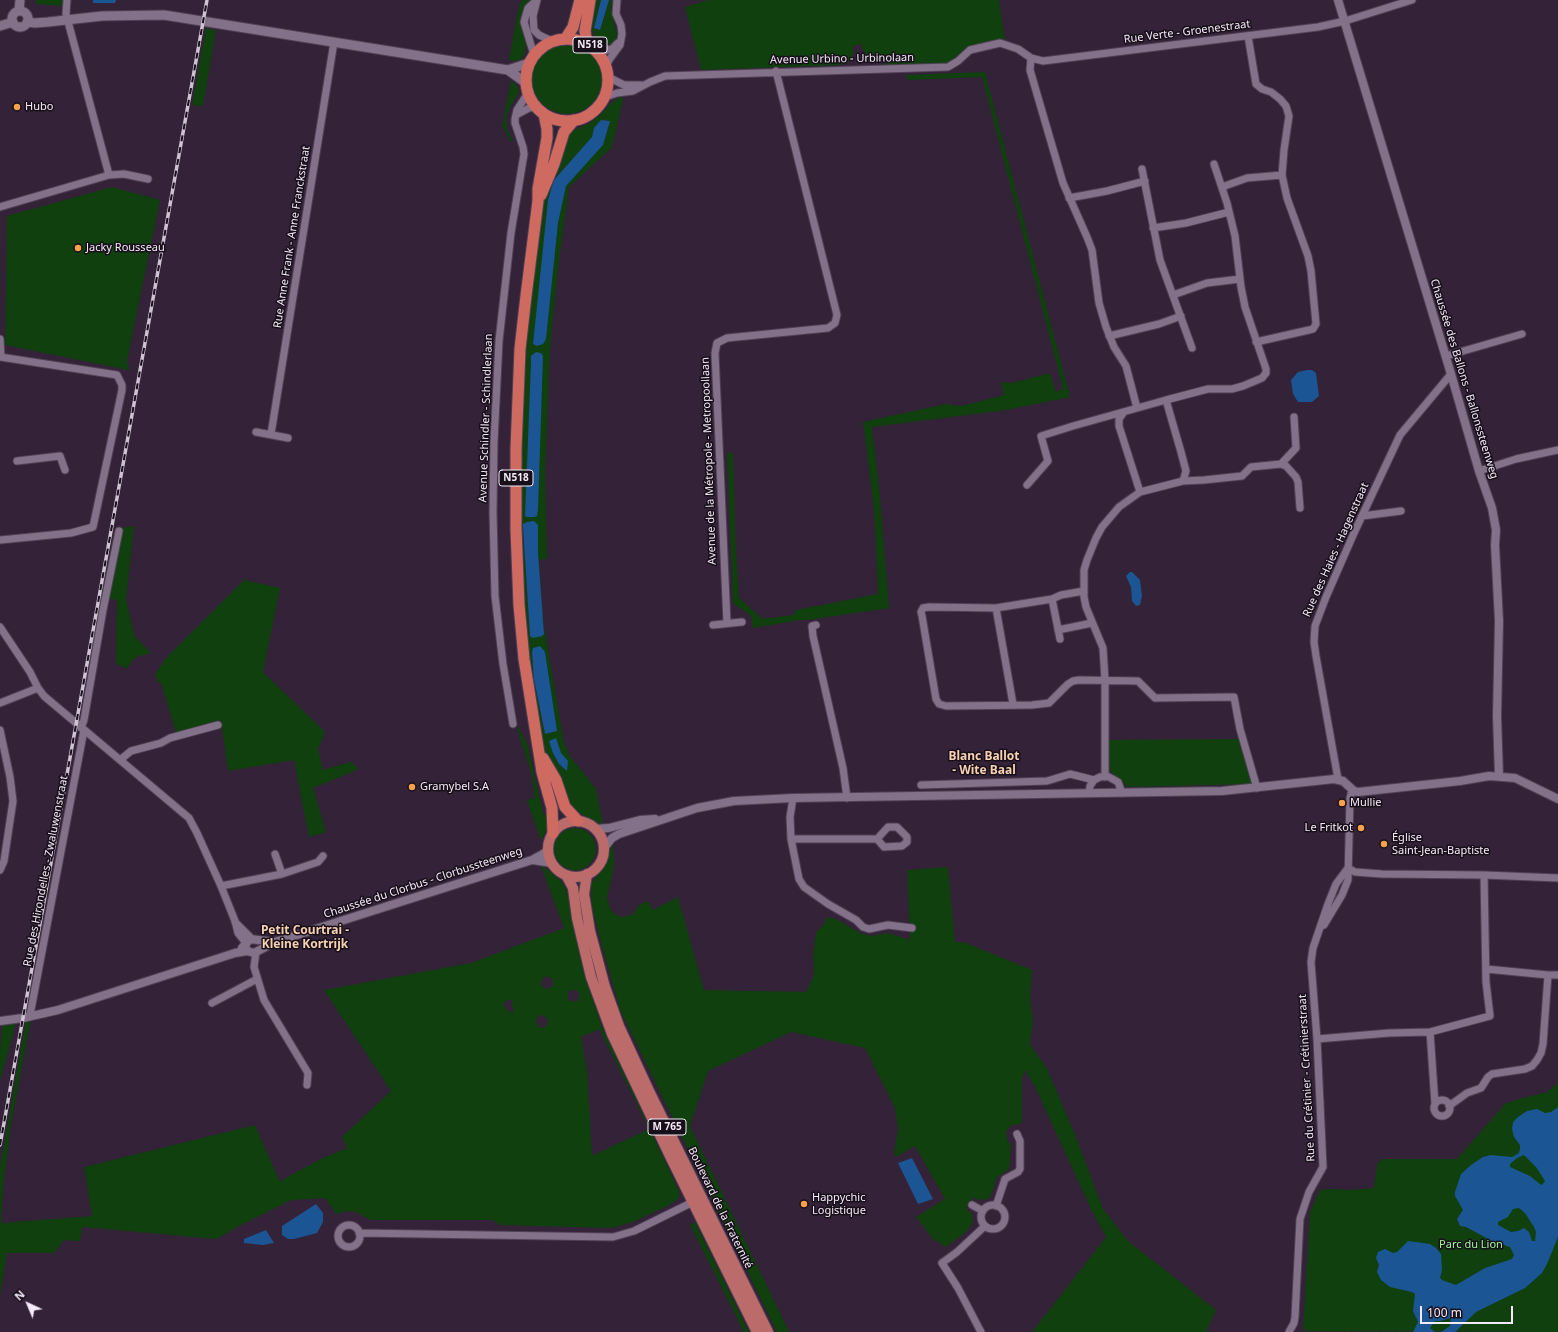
<!DOCTYPE html>
<meta charset="utf-8">
<style>
body{margin:0}
#map{position:relative;width:1558px;height:1332px;overflow:hidden;background:#332238;font-family:"Noto Sans",sans-serif}
canvas{display:block}
.north{position:absolute;left:8px;top:1284px;width:40px;height:40px;-webkit-text-stroke:3px #170f19;paint-order:stroke;rotate:316deg;font-size:11px;font-weight:700;line-height:16px;text-align:center;color:#f5eaf9}
.north::after{content:'';display:block;margin:auto;width:14px;height:18px;background:#f5eaf9;clip-path:polygon(50% 0,100% 100%,50% 72%,0 100%)}
.scale{position:absolute;left:1420px;top:1306px;width:93px;height:18px;box-sizing:border-box;border:2px solid #f5eaf9;border-top:0;padding-left:5px;font-size:12px;line-height:14px;white-space:nowrap;color:#f5eaf9;-webkit-text-stroke:3px #170f19;paint-order:stroke}
</style>
<div id="map">
<canvas width="1558" height="1332"></canvas>
<div class="north">N</div>
<div class="scale">100 m</div>
</div>
<script>
const g = document.querySelector('canvas').getContext('2d');
g.lineJoin = 'round';
function paint(path, color) { g.fillStyle = color; g.fill(path, 'evenodd'); }
const toPath = rows => new Path2D(rows.map(r => 'M' + r).join(''));
function strokePath(path, color, width, dash) { g.strokeStyle = color; g.lineWidth = width; g.lineCap = dash ? 'butt' : 'round'; g.setLineDash(dash || []); g.stroke(path); }
function label(font, color, halo, rows, align = 'center') {
  g.font = font + ' "Noto Sans",sans-serif'; g.lineWidth = 3; g.setLineDash([]); g.textBaseline = 'middle'; g.strokeStyle = halo; g.fillStyle = color; for (const [text, x, y, turn = 0] of rows) {
    g.save(); g.translate(x, y); g.rotate((+turn || 0) * Math.PI / 180); g.textAlign = isNaN(turn) ? turn : align; if (halo) g.strokeText(text, 0, 0); g.fillText(text, 0, 0); g.restore();
  }
}
const green = toPath([
 [36,0,63,0,63,6,36,4],
 [523,0,531,0,524,11,528,43,526,45,524,56,521,59,517,61,509,60,519,5],
 [593,0,601,0,594,28,600,30,609,0,612,0,611,11,617,34,615,43,610,47,608,44,601,44,597,42,593,32,589,31],
 [708,0,999,0,1005,40,968,47,950,64,887,67,886,63,869,61,865,55,861,44,853,46,854,53,851,58,847,63,840,65,701,70,685,7],
 [206,28,216,30,203,106,192,105],
 '532 79a35 35 0 1 1 70 0a35 35 0 1 1-70 0Z',
 [985,72,1070,397,1006,410,872,427,880,496,889,608,808,620,800,620,753,628,751,616,733,603,727,453,733,453,736,553,739,598,763,619,793,615,796,610,878,594,874,509,863,422,946,404,961,406,1004,395,1001,382,1012,383,1050,373,1056,392,1063,389,982,77,908,80,906,75],
 [511,80,518,87,519,92,509,109,506,120,507,128,513,141,510,141,502,126],
 [618,95,623,95,623,100,612,147,569,187,558,269,550,349,545,473,547,559,539,560,544,626,564,743,570,756,596,789,603,823,599,823,571,809,563,782,557,770,547,756,542,745,526,637,520,533,522,395,529,297,542,202,565,134,590,123,602,113,612,102,618,99],
 [601,120,610,121,603,145,566,186,558,223,546,339,537,346,533,344,554,180,592,137,594,128],
 [538,526,538,553,544,634,533,638,530,636,523,527],
 [540,647,545,652,557,731,545,734,534,679,532,653],
 [556,739,557,744,567,771,559,764,553,753],
 [112,187,160,200,127,360,129,370,5,345,7,216],
 [134,526,126,600,135,637,151,653,136,657,126,669,116,663,117,600,107,598,121,528],
 [244,580,280,588,263,672,325,732,318,749,323,770,351,762,359,769,313,788,326,832,309,837,294,760,228,771,221,720,176,733,161,683,158,682,155,675,165,659],
 [516,726,518,727,527,743,543,813,549,818,548,827,541,841,527,800,534,798,532,776],
 [1239,739,1252,784,1128,787,1110,771,1108,740],
 '554 849a21 21 0 1 1 42 0a21 21 0 1 1-42 0Z',
 [613,843,614,867,607,898,611,911,620,917,632,915,639,905,648,901,653,910,678,897,704,990,806,992,814,975,813,957,816,932,825,923,826,917,836,919,860,933,871,936,888,933,910,940,907,870,948,867,955,942,966,943,1032,970,1030,998,1033,1020,1030,1044,1047,1069,1074,1132,1103,1209,1128,1241,1216,1310,1206,1332,1032,1332,1106,1237,1091,1209,1036,1089,1025,1070,1022,1079,1022,1123,1010,1126,1006,1133,1008,1142,1011,1144,1009,1169,997,1177,991,1195,988,1199,979,1200,973,1197,966,1209,972,1214,973,1222,966,1232,946,1247,933,1239,916,1217,945,1199,915,1146,896,1157,894,1153,898,1129,895,1108,865,1048,791,1032,708,1071,690,1126,789,1332,777,1332,621,1012,602,946,592,906,591,890,591,883,594,880,605,866],
 [541,866,544,867,560,880,566,889,583,970,602,1027,679,1191,679,1198,669,1205,635,1221,623,1225,610,1228,499,1225,493,1220,371,1220,356,1212,347,1211,336,1214,325,1198,291,1200,237,1227,217,1239,82,1227,80,1241,64,1240,54,1253,7,1253,0,1296,0,1167,26,1019,31,1019,11,1125,4,1179,1,1223,92,1216,84,1167,255,1125,280,1182,291,1175,321,1159,347,1148,342,1137,391,1091,324,990,471,963,564,928],
 [547,976,551,978,553,981,553,985,548,989,544,988,541,984,543,978],
 [571,990,575,990,579,992,579,998,577,1001,571,1001,568,999,568,992],
 [508,1000,512,1000,512,1006,514,1011,512,1012,508,1011,504,1006,505,1002],
 [542,1015,547,1018,548,1022,545,1027,541,1028,538,1026,536,1021,538,1017],
 [599,1029,649,1129,592,1156,587,1070,581,1037],
 [3,1022,16,1022,0,1081,0,1050],
 [1558,1083,1558,1332,1303,1331,1310,1212,1320,1190,1329,1189,1349,1190,1374,1188,1377,1165,1382,1159,1457,1159,1505,1104,1512,1101,1547,1092],
 [695,1222,749,1332,744,1332,690,1225]
]);
const water = toPath([
 [93,0,116,0,115,3,93,3],
 [601,0,609,0,600,30,594,28],
 [601,120,610,121,603,145,566,186,558,223,546,339,543,344,537,346,533,344,548,200,554,180,592,137,594,128],
 [536,352,541,353,543,356,538,509,537,516,534,517,526,517,525,515,531,363,531,356],
 [1307,370,1312,370,1316,373,1319,396,1312,402,1298,402,1293,394,1291,380,1298,372],
 [534,521,538,525,538,553,544,634,542,636,533,638,530,636,523,527,523,524,527,522],
 [1130,572,1132,572,1140,580,1142,596,1140,605,1136,606,1132,601,1131,587,1126,576],
 [540,646,545,652,557,731,545,734,534,679,532,653,533,648],
 [556,738,561,753,568,761,567,771,559,764,553,753,549,741],
 [1558,1107,1558,1237,1547,1264,1542,1273,1525,1288,1476,1312,1455,1332,1441,1332,1450,1326,1451,1318,1440,1321,1435,1321,1430,1328,1435,1332,1413,1332,1418,1322,1413,1311,1415,1294,1412,1292,1390,1287,1381,1280,1377,1272,1379,1265,1376,1258,1378,1252,1385,1249,1393,1253,1397,1252,1408,1241,1430,1244,1436,1248,1441,1254,1442,1270,1440,1278,1442,1280,1456,1285,1485,1268,1512,1259,1514,1255,1510,1247,1492,1241,1466,1227,1460,1226,1457,1219,1463,1210,1455,1196,1455,1192,1461,1174,1471,1165,1483,1157,1491,1155,1512,1157,1519,1153,1520,1149,1520,1145,1514,1137,1512,1129,1513,1122,1518,1117,1527,1111,1537,1109,1545,1113,1551,1112],
 [1524,1155,1536,1167,1545,1181,1542,1185,1540,1184,1530,1176,1510,1167,1510,1164,1517,1158],
 [1519,1208,1525,1213,1534,1227,1536,1232,1535,1241,1532,1241,1529,1232,1524,1228,1518,1231,1511,1232,1498,1225,1498,1222,1508,1217,1513,1209],
 [912,1158,933,1199,918,1204,898,1163],
 [316,1204,323,1213,323,1222,317,1233,294,1239,288,1239,282,1235,282,1226],
 [266,1230,274,1243,263,1245,244,1243,244,1239]
]);
const minor = toPath([
 [67,0,66,14,109,175],
 [537,0,533,16,534,30,539,35,552,41],
 [1248,36,1256,84,1262,89,1271,92,1280,99,1286,106,1289,116,1284,150,1282,175,1287,198,1308,256,1311,271,1316,324,1313,329,1309,330,1256,342],
 [598,52,612,49,618,43],
 [534,55,524,22,528,8,537,0],
 [1031,58,1030,70,1063,183,1087,237,1092,250,1099,303,1106,327,1114,347,1126,366,1137,408],
 [606,67,609,60,620,45,622,34,621,25,616,14,617,0],
 [608,77,624,85,641,85],
 [605,97,617,93,633,91,650,82,665,76,948,67,958,61,970,50,1000,43,1018,49,1031,58,1043,61,1318,27,1345,21,1412,0],
 [516,115,529,108,536,107],
 [1142,169,1160,260,1192,348],
 [1222,187,1247,178,1282,175],
 [1069,198,1107,191,1145,181],
 [0,207,109,175,124,174,148,179],
 [1153,228,1186,223,1229,212],
 [1173,295,1207,283,1240,279],
 [1109,336,1159,324,1181,316],
 [0,339,1,357],
 [1446,356,1522,334],
 [0,357,117,375,122,385,122,390,93,527,71,533,0,540],
 [1166,400,1208,389,1232,389,1243,386,1262,378,1266,373,1266,369,1245,307,1241,287,1235,236,1227,203,1214,164],
 [1124,412,1119,419,1119,426,1140,492],
 [256,432,288,438],
 [271,434,334,42],
 [17,461,60,456,65,470],
 [1281,464,1286,466,1296,477,1298,482,1300,508],
 [1479,471,1516,459,1558,450],
 [1183,481,1204,480,1242,476,1251,467,1281,464,1296,448,1294,417],
 [1027,485,1048,461,1041,436,1073,426,1166,400,1181,452,1186,471,1183,481,1140,492,1119,507,1102,527,1096,538,1087,560,1084,570,1084,597,1086,607,1103,648,1105,680,1105,777],
 [1362,516,1401,511],
 [1084,591,1061,595,1052,599,996,608,929,607,923,608,921,612,922,616,936,699,939,704,946,706,1032,705,1049,703,1068,684,1073,681,1079,680,1138,681,1155,698,1234,697,1240,729,1257,788],
 [1052,599,1060,639],
 [996,608,1013,704],
 [727,623,715,353,717,343,727,338,828,328,835,323,837,315,776,71],
 [713,625,742,622],
 [816,625,812,626,813,636,843,768,847,798],
 [0,627,30,672,38,688,44,696,189,818,197,833,221,886,235,921,238,933,246,943],
 [1058,630,1092,623],
 [0,703,38,688],
 [513,724,503,664,495,596,493,512,494,442,499,341,511,233,524,154,523,147,515,123,515,119,517,110,528,93],
 [81,728,84,720,103,610,119,531],
 [0,730,10,777,13,801,4,861,0,870],
 [120,760,131,751,161,743,170,738,218,725],
 [1338,779,1316,656,1314,642,1315,626,1326,597,1354,533,1400,435,1451,374],
 [921,785,1047,781,1070,774,1094,780],
 [1089,793,1090,786,1094,780,1100,777,1107,776,1118,782,1122,793],
 [793,798,790,817,791,839,799,879,804,887,828,904,856,920,863,927,869,929,888,925,912,928],
 [791,839,877,839,888,827,897,827,907,837,907,842,902,846,884,847,877,839],
 [275,854,282,874],
 [1348,868,1355,872,1382,874,1484,875,1558,878],
 [221,886,282,874,318,862,323,856],
 [235,922,252,939],
 [1324,925,1342,895,1348,880,1350,798,1352,790],
 [256,952,254,967,264,1000,308,1073,307,1085],
 [1486,969,1548,975,1558,975],
 [212,1003,257,979],
 [30,1015,84,730],
 [1430,1032,1435,1104],
 [1317,1039,1389,1033,1430,1032,1490,1016,1486,982,1484,875],
 '1434 1108a8 8 0 1 1 16 0a8 8 0 1 1-16 0Z',
 [1449,1106,1467,1093,1481,1088,1488,1077,1492,1074,1525,1069,1532,1066,1537,1060,1541,1053,1543,1044,1548,975],
 [972,1205,983,1211],
 '981 1217a12 12 0 1 1 24 0a12 12 0 1 1-24 0Z',
 [996,1206,1005,1179,1018,1172,1020,1169,1020,1141,1017,1134],
 '338 1236a11 11 0 1 1 22 0a11 11 0 1 1-22 0Z',
 [359,1233,613,1237,634,1231,697,1200],
 [981,1332,958,1288,942,1263,957,1252,985,1226],
 [1289,1332,1294,1323,1295,1317,1300,1219,1309,1192,1323,1167,1317,1039,1311,962,1313,948,1328,904,1336,884,1348,868]
]);
const tertiary = toPath([
 [1338,0,1451,374,1479,471,1492,508,1496,530,1495,545,1499,621,1497,716,1499,776],
 [595,829,609,828,640,820,655,819],
 [604,848,612,838,619,834,697,808,734,801,793,798,1222,791,1334,779,1343,781,1354,791,1358,792,1460,781,1489,776,1515,778,1558,799],
 [533,860,552,863],
 [245,945,247,951,254,953,275,942,532,860,543,854,548,850],
 [242,948,250,939,275,942],
 [0,1021,23,1018,58,1010,235,953,247,951]
]);
const secondary = toPath([
 [19,11,20,0],
 '12 19a8 8 0 1 1 16 0a8 8 0 1 1-16 0Z',
 [27,22,35,23,48,22,102,16,164,15,508,70,526,83],
 [0,26,13,22],
 [508,70,529,63]
]);
const primary = toPath([
 '548 849a28 28 0 1 1 56 0a28 28 0 1 1-56 0Z',
 [587,874,584,894,590,931,605,987,619,1026,650,1093,768,1332],
 [566,875,573,888,577,918,591,977,612,1034,670,1156,757,1332]
]);
const trunk = toPath([
 [566,38,573,27,580,0],
 '526 80a41 41 0 1 1 82 0a41 41 0 1 1-82 0Z',
 [587,44,585,31,590,0],
 [544,114,547,129,547,138,538,189,538,201,526,296,520,349,516,449,516,529,519,605,524,659,542,772,552,808,553,833],
 [541,195,554,164,564,132,574,120],
 [543,758,556,780,565,807,578,821]
]);
const rail = toPath([
 [0,1145,207,0]
]);
const markers = [
 [17,107,4,"#f8a14a"],
 [78,248,4,"#f8a14a"],
 [412,787,4,"#f8a14a"],
 [1342,803,4,"#f8a14a"],
 [1361,828,4,"#f8a14a"],
 [1384,844,4,"#f8a14a"],
 [804,1204,4,"#f8a14a"]
];
const shields = [
 [590,45,34],
 [516,478,34],
 [667,1127,38]
];
const shieldNames = [
 ["N518",590,45],
 ["N518",516,478],
 ["M 765",667,1127]
];
const streetNames = [
 ["Rue Verte - Groenestraat",1187,32,-7],
 ["Avenue Urbino - Urbinolaan",842,59,-1],
 ["Rue Anne Frank - Anne Franckstraat",292,237,-81],
 ["Chaussée des Ballons - Ballonssteenweg",1464,379,73],
 ["Avenue Schindler - Schindlerlaan",486,418,-88],
 ["Avenue de la Métropole - Metropoollaan",709,461,-92],
 ["Rue des Haies - Hagenstraat",1336,550,-66],
 ["Rue des Hirondelles - Zwaluwenstraat",46,871,-79],
 ["Chaussée du Clorbus - Clorbussteenweg",423,883,-18],
 ["Rue du Crétinier - Crétinierstraat",1307,1078,-93],
 ["Boulevard de la Fraternité",720,1208,64]
];
const poiNames = [
 ["Hubo",25,107],
 ["Jacky Rousseau",86,248],
 ["Gramybel S.A",420,787],
 ["Mullie",1350,803],
 ["Le Fritkot",1353,828,"right"],
 ["Église",1392,838],
 ["Saint-Jean-Baptiste",1392,851],
 ["Happychic",812,1198],
 ["Logistique",812,1211]
];
const parkNames = [
 ["Parc du Lion",1471,1245]
];
const neighbourhoodNames = [
 ["Blanc Ballot",984,757],
 ["- Wite Baal",984,771],
 ["Petit Courtrai -",305,931],
 ["Kleine Kortrijk",305,945]
];
paint(green, '#0f400e');
paint(water, '#1b5594');
strokePath(minor, '#4f4153', 9);
strokePath(tertiary, '#4f4153', 10);
strokePath(secondary, '#4f4153', 11);
strokePath(primary, '#4f4153', 12);
strokePath(trunk, '#4f4153', 13);
strokePath(minor, '#837089', 7);
strokePath(tertiary, '#837089', 8);
strokePath(secondary, '#837089', 9);
strokePath(primary, '#bb6c6a', 10);
strokePath(trunk, '#ce6a60', 11);
strokePath(rail, '#cfc3d3', 3.5);
strokePath(rail, '#170f19', 2, [6]);
for (const [x, y, r, color] of markers) { const dot = new Path2D(); dot.arc(x, y, r, 0, 2 * Math.PI); g.fillStyle = color; g.fill(dot); strokePath(dot, '#170f19', 1.5); }
for (const [x, y, w] of shields) { const box = new Path2D(); box.roundRect(x - w / 2, y - 8, w, 16, 3); g.fillStyle = '#170f19'; g.fill(box); strokePath(box, '#f5eaf9', 1); }
label('bold 10px', '#f5eaf9', null, shieldNames);
label('11px', '#f5eaf9', '#170f19', streetNames);
label('11px', '#f5eaf9', '#170f19', poiNames, 'left');
label('11px', '#a0f69a', '#170f19', parkNames);
label('bold 12px', '#f7d1b1', '#170f19', neighbourhoodNames);
</script>
